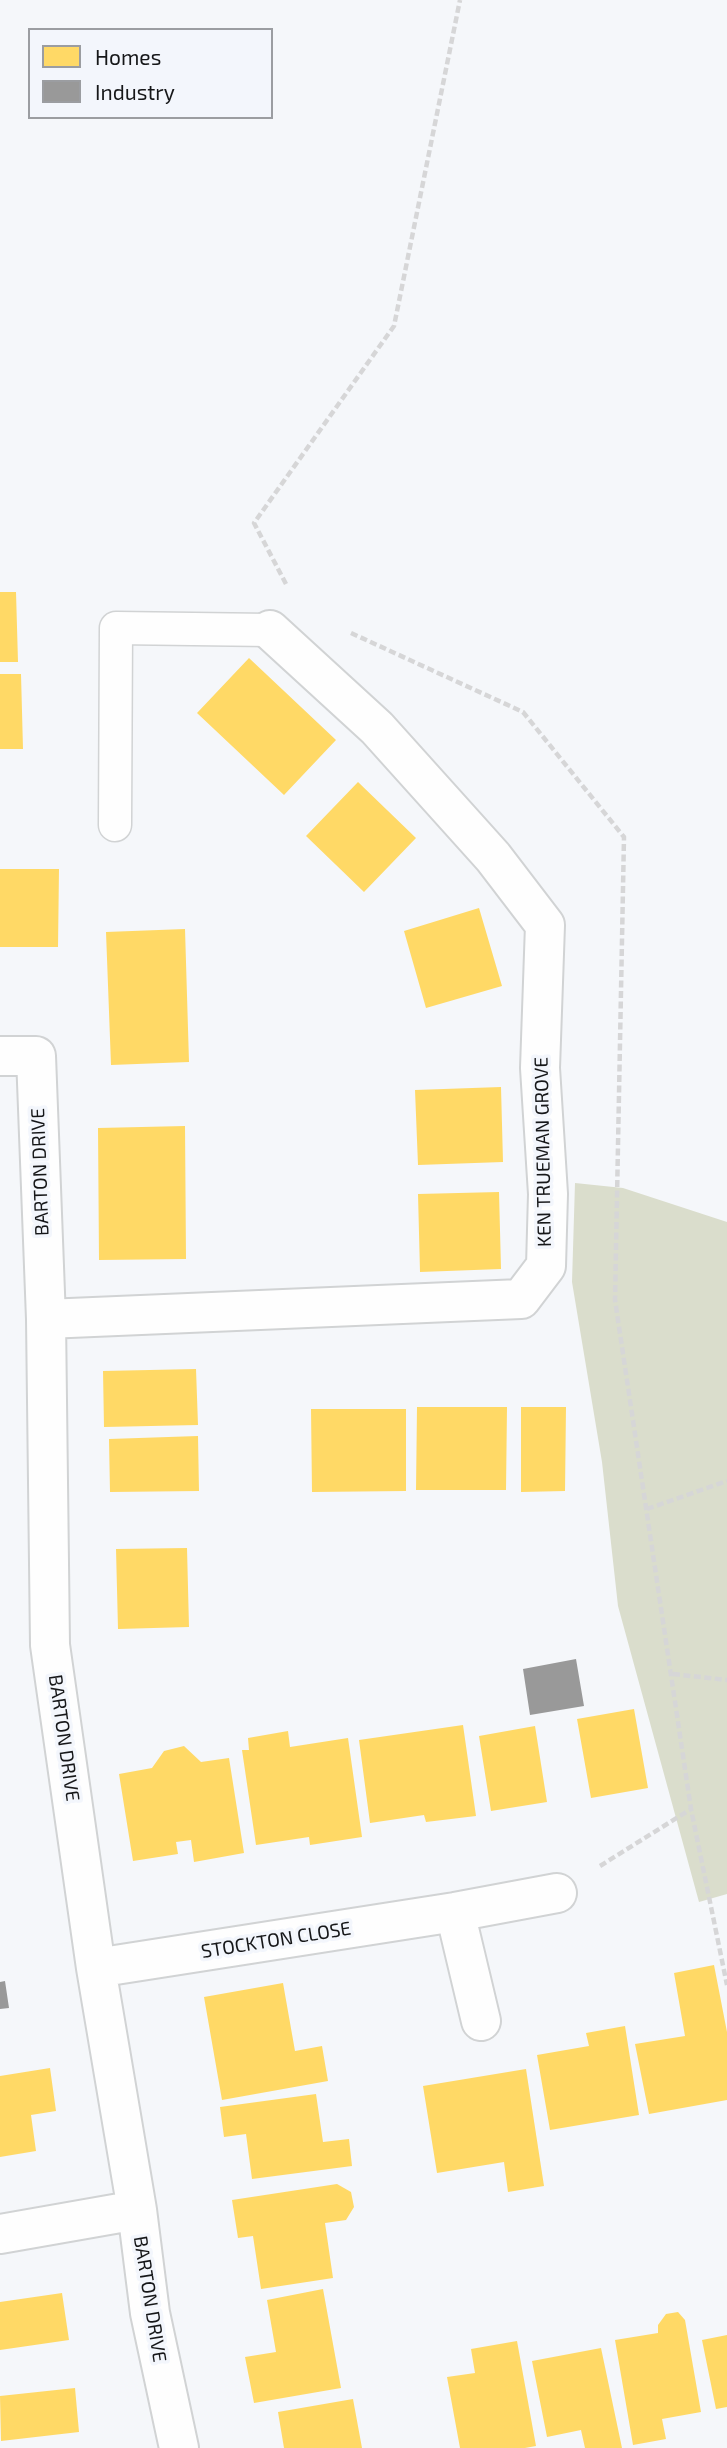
<!DOCTYPE html>
<style>
body{margin:0}
#map{position:relative;width:727px;height:2448px;overflow:hidden;background:#f5f7fa;font-family:"Exo 2",sans-serif}
canvas{display:block}
.legend{position:absolute;left:28px;top:28px;width:245px;height:91px;box-sizing:border-box;background:#f3f6fc;border:2px solid #9b9da1;margin:0;padding:9px 12px;list-style:none;font-size:21px;color:#161719}
.legend li{display:flex;align-items:center;gap:14px;height:35px}
.legend b{width:35px;border:2px solid #9b9da1}
</style>
<div id="map">
<canvas width="727" height="2448"></canvas>
<ul class="legend">
<li><b style="height:19px;background:#ffd966"></b>Homes</li>
<li><b style="height:19px;background:#999"></b>Industry</li>
</ul>
</div>
<script>
const g = document.querySelector('canvas').getContext('2d');
g.lineJoin = 'round';
function paint(path, color) { g.fillStyle = color; g.fill(path, 'evenodd'); }
const toPath = rows => new Path2D(rows.map(r => 'M' + r).join(''));
function strokePath(path, color, width, dash) { g.strokeStyle = color; g.lineWidth = width; g.lineCap = dash ? 'butt' : 'round'; g.setLineDash(dash || []); g.stroke(path); }
function label(font, color, halo, rows, align = 'center') {
  g.font = font + ' "Exo 2",sans-serif'; g.lineWidth = 7; g.setLineDash([]); g.textBaseline = 'middle'; g.strokeStyle = halo; g.fillStyle = color; for (const [text, x, y, turn = 0] of rows) {
    g.save(); g.translate(x, y); g.rotate((+turn || 0) * Math.PI / 180); g.textAlign = isNaN(turn) ? turn : align; if (halo) g.strokeText(text, 0, 0); g.fillText(text, 0, 0); g.restore();
  }
}
const green = toPath([
 [575,1183,623,1188,727,1222,727,1894,699,1902,618,1606,602,1462,572,1282]
]);
const homes = toPath([
 [0,592,16,592,18,662,0,662],
 [249,658,336,740,284,795,197,713],
 [0,674,21,674,23,749,0,749],
 [358,782,416,838,364,892,306,836],
 [0,869,59,869,58,947,0,947],
 [479,908,502,986,426,1008,404,931],
 [185,929,189,1062,111,1065,106,932],
 [501,1087,503,1162,418,1165,415,1090],
 [185,1126,186,1259,99,1260,98,1128],
 [499,1192,501,1269,420,1272,418,1194],
 [196,1369,198,1425,104,1427,103,1371],
 [417,1407,507,1407,506,1490,416,1490],
 [521,1407,566,1407,565,1491,521,1492],
 [311,1409,406,1409,406,1491,312,1492],
 [198,1436,199,1491,110,1492,109,1439],
 [187,1548,189,1627,118,1629,116,1549],
 [634,1709,648,1788,591,1798,577,1719],
 [463,1725,476,1816,426,1822,424,1815,370,1823,359,1740],
 [535,1726,547,1802,491,1811,479,1736],
 [288,1731,290,1747,348,1738,362,1837,310,1845,309,1837,256,1845,242,1750,249,1750,248,1738],
 [184,1746,201,1762,229,1758,244,1853,194,1862,191,1840,176,1842,178,1854,133,1861,119,1774,152,1768,164,1751],
 [714,1965,727,2032,727,2100,649,2114,635,2044,685,2036,674,1973],
 [283,1983,295,2051,322,2046,328,2081,222,2100,204,1997],
 [625,2026,639,2115,550,2130,537,2055,589,2046,586,2033],
 [50,2068,56,2111,31,2115,36,2151,0,2157,0,2076],
 [526,2069,544,2186,508,2192,504,2162,437,2173,423,2086],
 [316,2094,323,2142,349,2139,352,2166,252,2179,246,2134,224,2137,220,2107],
 [337,2184,351,2192,354,2207,346,2220,325,2223,333,2278,261,2289,253,2236,238,2238,232,2200],
 [323,2289,341,2388,254,2403,245,2357,276,2352,267,2300],
 [62,2293,69,2340,0,2350,0,2302],
 [678,2312,685,2320,701,2412,662,2419,666,2439,633,2445,615,2340,658,2333,658,2325,666,2314],
 [727,2335,727,2407,716,2409,702,2340],
 [517,2341,536,2446,525,2448,460,2448,447,2377,475,2373,471,2349],
 [601,2348,622,2448,585,2448,581,2430,547,2437,532,2361],
 [75,2388,79,2432,1,2441,0,2396],
 [353,2399,362,2448,284,2448,278,2412]
]);
const industry = toPath([
 [576,1659,584,1706,530,1715,523,1669],
 [5,1981,9,2008,0,2009,0,1982]
]);
const path = toPath([
 [286,584,254,523,394,326,460,0],
 [351,633,523,712,624,837,615,1300,691,1809,727,1985],
 [647,1509,727,1481],
 [673,1674,727,1680],
 [600,1866,691,1809]
]);
const service = toPath([
 [115,825,116,628,270,630]
]);
const minor = toPath([
 [0,1056,36,1056,46,1319,50,1645,96,1968,137,2210,150,2313,179,2448],
 [46,1319,521,1299,546,1266,548,1194,540,1068,545,925,493,857,377,728,270,630],
 [455,1912,481,2021],
 [96,1968,455,1912,557,1893],
 [0,2234,137,2210]
]);
const streetNames = [
 ["KEN TRUEMAN GROVE",543,1152,-91],
 ["BARTON DRIVE",40,1172,-92],
 ["BARTON DRIVE",64,1738,82],
 ["STOCKTON CLOSE",276,1940,-9],
 ["BARTON DRIVE",150,2299,81]
];
paint(green, '#daddcc');
paint(homes, '#ffd966');
paint(industry, '#999');
strokePath(service, '#d1d3d4', 35);
strokePath(minor, '#d1d3d4', 42);
strokePath(path, '#d6d6d7', 4.5, [7, 3.5]);
strokePath(service, '#fefefe', 32);
strokePath(minor, '#fefefe', 38);
label('19px', '#161719', '#f3f6fc', streetNames);
</script>
